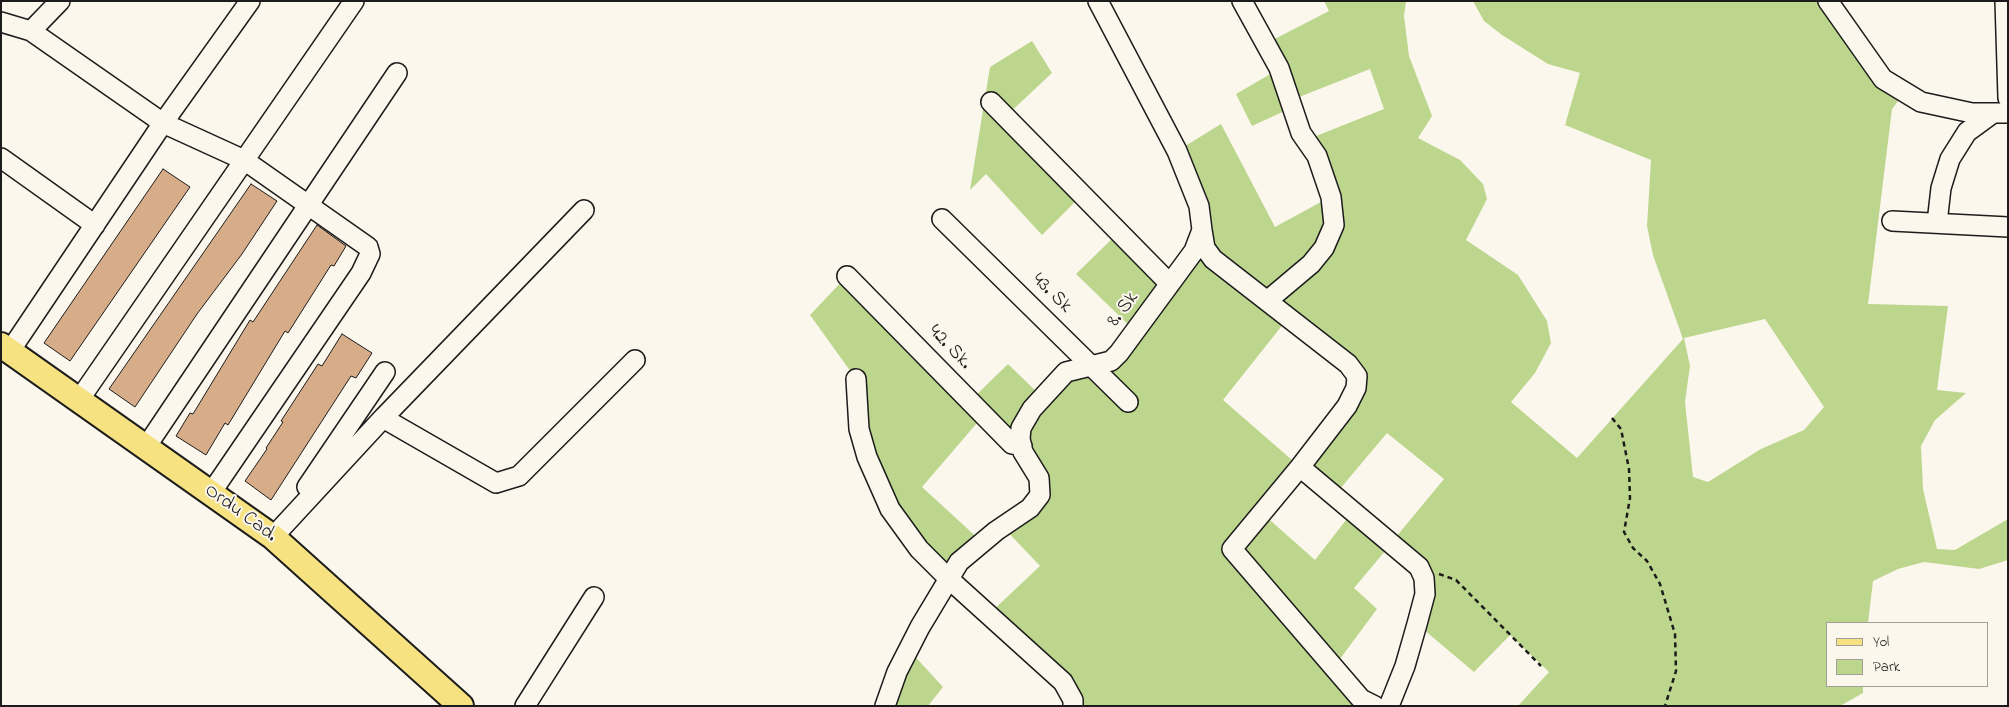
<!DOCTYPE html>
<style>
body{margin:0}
#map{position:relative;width:2009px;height:707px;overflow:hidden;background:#fbf7ec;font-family:"Indie Flower",sans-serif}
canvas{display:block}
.frame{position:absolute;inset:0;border:2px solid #1c1c1c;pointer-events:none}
.legend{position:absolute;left:1826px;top:622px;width:162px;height:65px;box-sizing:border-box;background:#fbf7ec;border:1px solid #a29f99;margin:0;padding:6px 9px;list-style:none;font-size:15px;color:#1c1c1c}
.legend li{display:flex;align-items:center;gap:10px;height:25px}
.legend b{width:25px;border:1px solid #a29f99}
</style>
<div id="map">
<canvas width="2009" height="707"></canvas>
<div class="frame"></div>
<ul class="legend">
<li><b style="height:6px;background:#f7e281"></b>Yol</li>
<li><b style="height:14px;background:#bdd68d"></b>Park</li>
</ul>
</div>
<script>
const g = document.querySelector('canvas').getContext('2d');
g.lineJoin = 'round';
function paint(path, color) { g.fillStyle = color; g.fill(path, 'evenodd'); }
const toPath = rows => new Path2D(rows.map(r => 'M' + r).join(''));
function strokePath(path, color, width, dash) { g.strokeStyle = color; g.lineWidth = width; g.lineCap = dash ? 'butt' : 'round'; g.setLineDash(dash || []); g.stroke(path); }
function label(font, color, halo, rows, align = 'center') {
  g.font = font + ' "Indie Flower",sans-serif'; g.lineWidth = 4; g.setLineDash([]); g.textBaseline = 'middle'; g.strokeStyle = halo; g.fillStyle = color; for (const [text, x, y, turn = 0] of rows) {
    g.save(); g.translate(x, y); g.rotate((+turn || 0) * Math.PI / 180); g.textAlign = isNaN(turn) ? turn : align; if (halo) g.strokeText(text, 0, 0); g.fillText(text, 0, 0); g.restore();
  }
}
const green = toPath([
 [1324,1,1406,1,1404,16,1409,56,1432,116,1418,138,1460,160,1483,184,1487,199,1466,240,1518,275,1547,321,1551,343,1535,373,1511,402,1577,458,1683,339,1653,255,1647,226,1651,160,1565,125,1580,73,1548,64,1502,35,1484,21,1473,1,1828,1,1905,92,1892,109,1868,304,1948,306,1937,390,1966,393,1935,420,1921,446,1923,489,1937,549,1955,550,2008,519,2008,560,1979,569,1924,562,1898,569,1873,581,1868,623,1828,623,1828,686,1863,686,1863,693,1840,706,1518,706,1549,672,1510,635,1474,672,1417,624,1424,578,1391,544,1354,588,1377,609,1334,667,1375,706,1073,706,988,615,1040,566,1003,527,1041,487,983,416,922,487,982,542,949,579,919,549,867,457,856,379,810,315,847,276,970,401,1008,364,1042,397,1097,365,1136,332,1076,274,1119,232,1170,284,1202,230,1177,151,1221,124,1275,227,1330,197,1306,140,1384,109,1370,69,1289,101,1291,108,1252,126,1236,94,1279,69,1265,44,1329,11],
 [1288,318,1357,376,1300,467,1223,400],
 [1765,319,1824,407,1804,430,1761,449,1708,482,1693,477,1685,402,1690,366,1684,338],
 [1387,433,1444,479,1391,543,1353,511,1315,560,1262,513,1300,467,1334,496],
 [1032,41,1052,73,1005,117,1082,195,1042,235,986,174,970,190,990,67],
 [909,650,943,687,928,706,885,706]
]);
const building = toPath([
 [163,169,190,187,70,361,44,343,163,169],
 [251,184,277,201,242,254,197,314,135,407,109,389,251,184],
 [317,225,346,246,334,266,331,265,288,333,285,331,228,425,225,423,206,455,176,436,190,413,193,414,250,320,253,322,317,225],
 [342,334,372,353,356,378,351,376,271,500,245,481,267,449,266,448,283,422,281,421,318,364,322,366,342,334]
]);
const path = toPath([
 [1612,418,1621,429,1629,469,1630,498,1624,532,1633,548,1647,561,1660,584,1675,634,1676,671,1665,706],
 [1439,574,1456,580,1541,666]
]);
const minor = toPath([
 [60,1,31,31,163,123,244,160,368,247,370,254,361,273,211,493],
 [1242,1,1279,68,1301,133,1317,156,1331,197,1334,225,1324,248,1311,264,1267,301],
 [1828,1,1883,79,1921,102,1972,113,2008,113],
 [2005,1,2008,98],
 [1,22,31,31],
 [991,102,1170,284],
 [1,158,95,225],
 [942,219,1128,402],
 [1892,221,2008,227],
 [1937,223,1941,188,1950,159,1967,132,1993,113],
 [1202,230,1205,248,1213,259,1348,364,1357,376,1356,388,1347,406,1300,467,1232,549,1361,699,1375,706],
 [847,276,1012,444,1022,446],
 [10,351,163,123,250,1],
 [856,379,859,429,867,457,890,509,919,549,949,579,1063,682,1073,700,1073,706],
 [79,400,354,1],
 [383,418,496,483,519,476,635,360],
 [146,447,397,73],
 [1300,467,1419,567,1424,578,1425,594,1417,624,1405,666,1389,706],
 [307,487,385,372],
 [273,537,383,418,584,210],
 [525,706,594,597],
 [885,706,897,672,920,627,959,562,996,531,1030,508,1040,495,1039,478,1023,452,1020,439,1021,428,1032,409,1066,372,1111,361,1119,353,1194,251,1202,230,1199,206,1177,151,1098,1]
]);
const major = toPath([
 [1,345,273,537,461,706]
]);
const streetNames = [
 ["43. Sk",1051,294,44],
 ["8. Sk",1124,310,-53],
 ["42. Sk.",949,348,46],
 ["Ordu Cad.",240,514,36]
];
paint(green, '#bdd68d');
paint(building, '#d7ac88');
strokePath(building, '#1c1c1c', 1);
strokePath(minor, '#1c1c1c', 22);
strokePath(major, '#1c1c1c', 28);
strokePath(path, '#1c1c1c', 2.5, [5, 4]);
strokePath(minor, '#fbf7ec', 19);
strokePath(major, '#f7e281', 24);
label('20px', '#1c1c1c', '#fbf7ec', streetNames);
</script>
